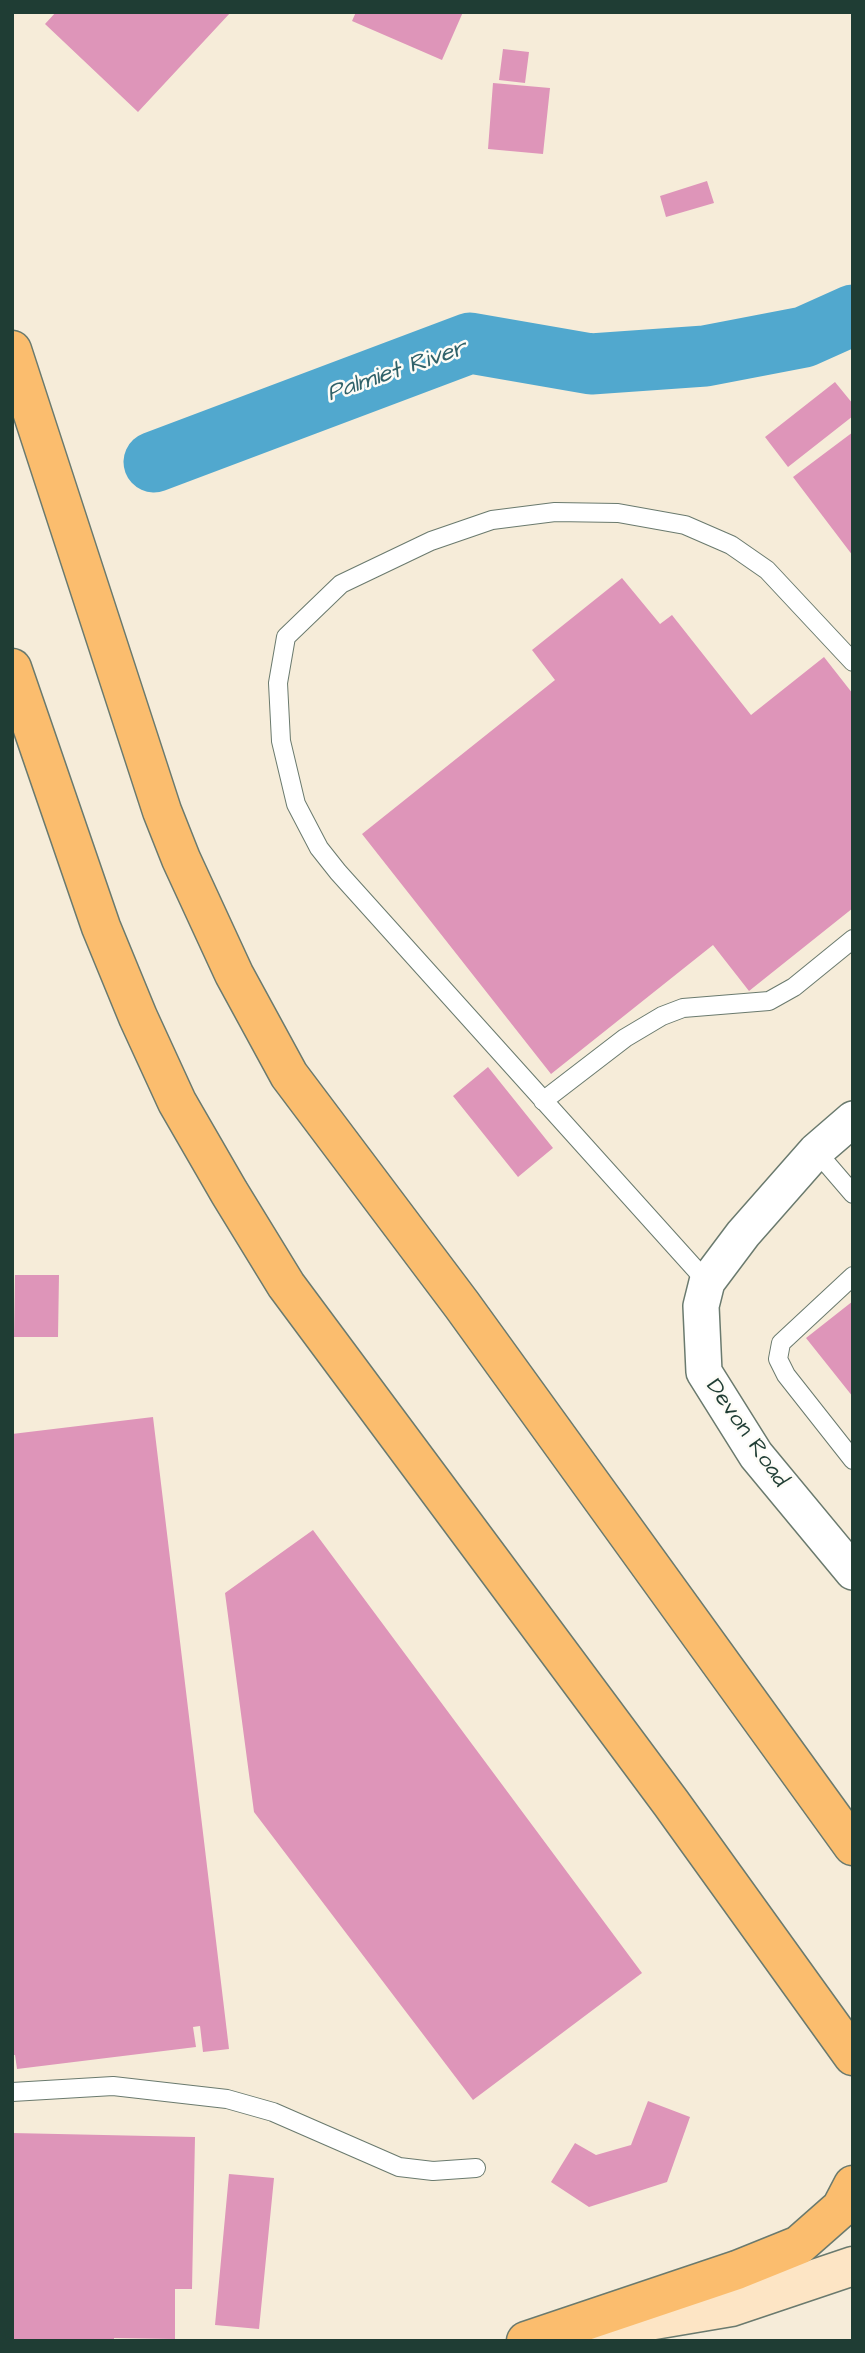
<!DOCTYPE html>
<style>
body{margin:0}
#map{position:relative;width:865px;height:2353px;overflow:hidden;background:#f6ecd9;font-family:"Architects Daughter",sans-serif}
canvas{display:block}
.frame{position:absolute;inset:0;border:14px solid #1f3d34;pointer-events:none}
</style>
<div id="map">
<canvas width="865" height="2353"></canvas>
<div class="frame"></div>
</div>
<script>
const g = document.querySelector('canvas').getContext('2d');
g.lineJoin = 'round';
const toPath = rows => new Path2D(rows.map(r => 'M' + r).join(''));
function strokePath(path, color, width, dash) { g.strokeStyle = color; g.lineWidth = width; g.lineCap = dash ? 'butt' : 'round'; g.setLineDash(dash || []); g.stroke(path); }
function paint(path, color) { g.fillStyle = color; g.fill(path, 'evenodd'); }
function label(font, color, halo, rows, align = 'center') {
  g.font = font + ' "Architects Daughter",sans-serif'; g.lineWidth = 5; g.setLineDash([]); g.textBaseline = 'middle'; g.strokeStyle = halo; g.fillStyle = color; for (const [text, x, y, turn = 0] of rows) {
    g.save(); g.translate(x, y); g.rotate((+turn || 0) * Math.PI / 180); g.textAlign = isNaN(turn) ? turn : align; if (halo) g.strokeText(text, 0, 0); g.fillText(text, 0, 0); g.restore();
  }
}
const river = toPath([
 [154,462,470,343,591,364,705,356,804,337,853,315]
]);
const building = toPath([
 [56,12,231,12,138,112,45,24],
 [356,12,463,12,442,60,352,21],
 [503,49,529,52,525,83,499,80],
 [493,83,550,88,543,154,488,149],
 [707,181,714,203,666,217,660,196],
 [835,382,853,404,853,416,788,467,765,437],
 [853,432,853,556,793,477],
 [622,578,660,624,672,615,751,715,824,657,853,694,853,908,749,991,713,945,551,1074,362,834,555,680,532,650],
 [488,1067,553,1148,518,1177,453,1096],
 [15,1275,59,1275,58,1337,14,1337],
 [853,1301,853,1397,806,1338],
 [153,1417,229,2049,203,2052,200,2026,193,2027,196,2047,17,2069,15,2055,12,2055,12,1434],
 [313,1530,642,1973,473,2100,254,1812,225,1593],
 [648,2101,690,2117,667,2182,589,2207,551,2182,575,2143,596,2155,631,2145],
 [12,2133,195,2137,192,2289,175,2289,175,2339,114,2338,114,2341,12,2341],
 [229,2174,274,2178,259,2329,215,2325]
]);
const lane = toPath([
 [543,1101,625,1038,662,1016,683,1008,769,1001,794,987,853,939],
 [816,1151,853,1194],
 [853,1276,781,1343,778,1359,786,1375,853,1460],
 [707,1282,338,872,319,848,296,804,281,741,278,683,286,637,341,584,431,541,492,520,555,512,618,513,685,525,731,545,767,570,853,662],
 [12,2092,113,2086,227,2099,273,2112,399,2167,433,2171,476,2168]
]);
const street = toPath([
 [853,1119,816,1151,743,1234,707,1282,701,1306,704,1372,756,1455,853,1572]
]);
const secondary = toPath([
 [595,2330,731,2307,853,2266]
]);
const highway = toPath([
 [12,350,162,811,181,859,234,974,289,1075,462,1305,853,1846],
 [12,668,101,927,138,1017,177,1102,229,1192,286,1285,671,1803,853,2056],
 [526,2341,737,2270,799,2245,841,2208,853,2185]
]);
const streetNames = [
 ["Devon Road",746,1434,55]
];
const waterNames = [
 ["Palmiet River",397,372,-19]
];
strokePath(river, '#51a8ce', 61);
paint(building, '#de95b9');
strokePath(lane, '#6a7a6e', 20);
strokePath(street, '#6a7a6e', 38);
strokePath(secondary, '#6a7a6e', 41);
strokePath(highway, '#6a7a6e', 41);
strokePath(lane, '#fff', 18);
strokePath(street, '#fff', 35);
strokePath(secondary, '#fde5c5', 38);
strokePath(highway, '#fbbd6e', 38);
label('23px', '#1f3d34', '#fdfcf7', streetNames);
label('italic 24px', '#30626a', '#fdfcf7', waterNames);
</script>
